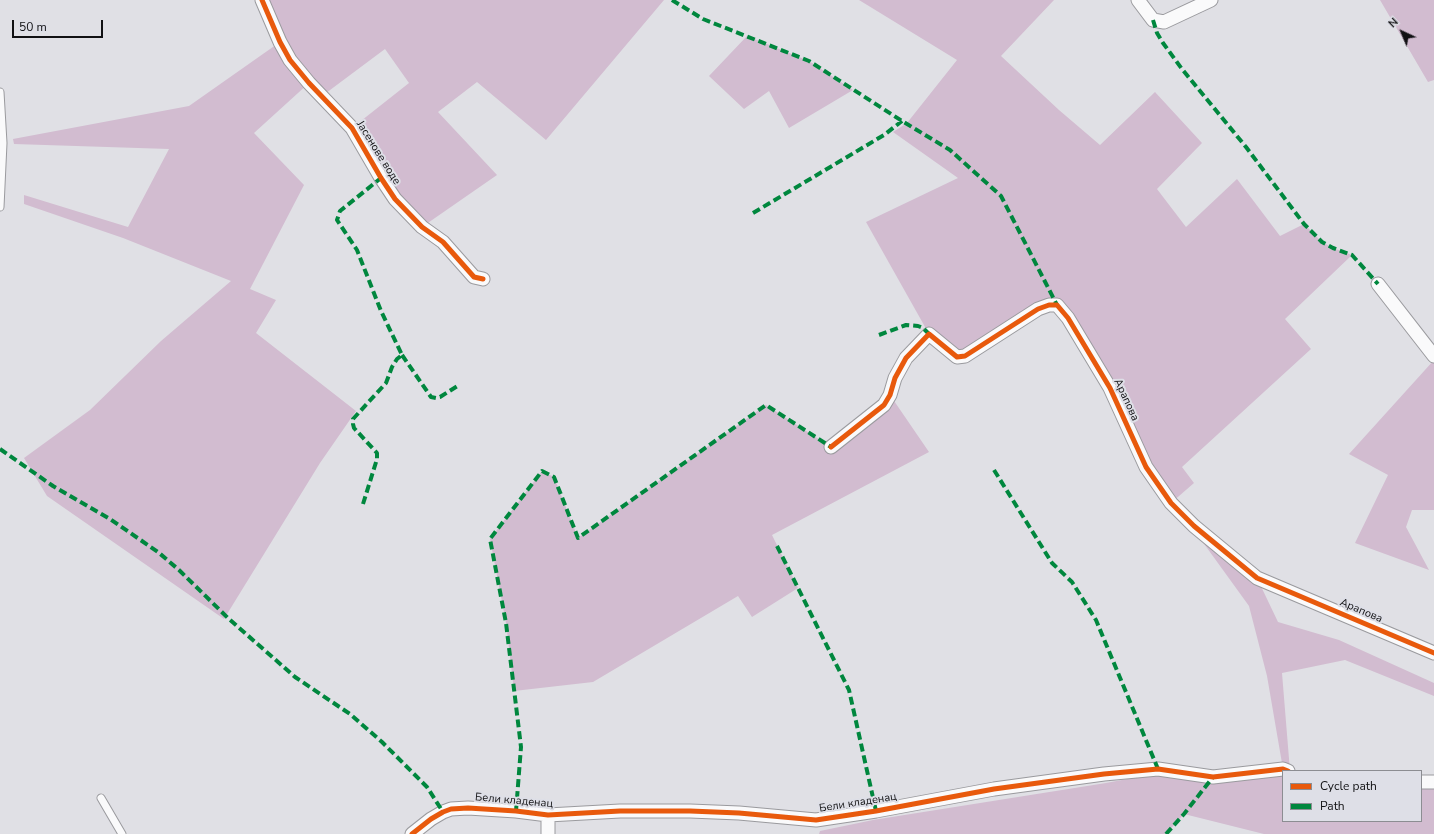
<!DOCTYPE html>
<meta charset="utf-8">
<style>
body{margin:0}
#map{position:relative;width:1434px;height:834px;overflow:hidden;background:#e0e0e5;font-family:"Nunito Sans",sans-serif}
canvas{display:block}
.legend{position:absolute;left:1282px;top:770px;width:140px;height:52px;box-sizing:border-box;background:#dedfe7;border:1px solid #8c8d92;margin:0;padding:5px 7px;list-style:none;font-size:12px;color:#111113}
.legend li{display:flex;align-items:center;gap:8px;height:20px}
.legend b{width:20px;border:1px solid #8c8d92}
.north{position:absolute;left:1382px;top:12px;width:40px;height:40px;-webkit-text-stroke:3px #dedfe7;paint-order:stroke;rotate:316deg;font-size:11px;font-weight:700;line-height:16px;text-align:center;color:#111113}
.north::after{content:'';display:block;margin:auto;width:14px;height:18px;background:#111113;clip-path:polygon(50% 0,100% 100%,50% 72%,0 100%)}
.scale{position:absolute;left:12px;top:20px;width:91px;height:18px;box-sizing:border-box;border:2px solid #111113;border-top:0;padding-left:5px;font-size:12px;line-height:14px;white-space:nowrap;color:#111113;-webkit-text-stroke:3px #dedfe7;paint-order:stroke}
</style>
<div id="map">
<canvas width="1434" height="834"></canvas>
<ul class="legend">
<li><b style="height:5px;background:#e8590c"></b>Cycle path</li>
<li><b style="height:5px;background:#00873e"></b>Path</li>
</ul>
<div class="north">N</div>
<div class="scale">50 m</div>
</div>
<script>
const g = document.querySelector('canvas').getContext('2d');
g.lineJoin = 'round';
function paint(path, color) { g.fillStyle = color; g.fill(path, 'evenodd'); }
const toPath = rows => new Path2D(rows.map(r => 'M' + r).join(''));
function strokePath(path, color, width, dash) { g.strokeStyle = color; g.lineWidth = width; g.lineCap = dash ? 'butt' : 'round'; g.setLineDash(dash || []); g.stroke(path); }
function label(font, color, halo, rows, align = 'center') {
  g.font = font + ' "Nunito Sans",sans-serif'; g.lineWidth = 4; g.setLineDash([]); g.textBaseline = 'middle'; g.strokeStyle = halo; g.fillStyle = color; for (const [text, x, y, turn = 0] of rows) {
    g.save(); g.translate(x, y); g.rotate((+turn || 0) * Math.PI / 180); g.textAlign = isNaN(turn) ? turn : align; if (halo) g.strokeText(text, 0, 0); g.fillText(text, 0, 0); g.restore();
  }
}
const green = toPath([
 [262,0,664,0,546,140,477,82,438,112,497,175,422,227,352,128,409,83,385,49,322,96,309,83,254,133,304,185,250,289,276,300,256,333,356,411,320,463,224,619,47,496,24,458,90,410,161,341,231,281,123,238,24,204,24,195,128,227,169,149,14,144,13,139,189,106,280,42],
 [859,0,1054,0,1001,56,1059,110,1100,145,1155,92,1202,143,1157,189,1186,227,1237,179,1280,236,1304,224,1322,242,1333,248,1352,255,1285,319,1311,349,1182,467,1194,483,1171,503,1257,578,1278,622,1339,640,1434,683,1434,696,1345,660,1282,673,1290,771,1283,771,1283,821,1421,821,1421,782,1434,782,1434,834,1264,834,1184,814,1166,834,819,834,820,831,873,820,1106,783,1154,774,1283,769,1267,676,1249,606,1202,541,1171,503,1057,305,965,356,929,334,866,222,958,178,893,132,907,123,957,60],
 [1380,0,1434,0,1434,80,1428,82],
 [747,36,809,61,853,90,789,128,769,91,744,109,709,76],
 [1434,360,1434,510,1412,510,1406,527,1429,570,1355,543,1388,475,1349,454],
 [890,395,929,452,772,535,798,588,752,617,738,596,593,682,514,691,506,623,490,539,542,471,554,477,578,538,766,405,831,447]
]);
const lane = toPath([
 [0,92,3,143,0,207],
 [101,798,122,834]
]);
const street = toPath([
 [262,0,280,42,290,60,309,83,352,128,381,178,395,199,422,227,443,242,474,277,483,279],
 [1138,0,1153,20,1164,22,1211,0],
 [1378,284,1434,356],
 [831,447,884,405,890,395,895,378,906,358,929,334,957,357,965,356,1038,309,1049,305,1057,305,1068,318,1110,388,1146,467,1171,503,1194,526,1257,578,1434,653],
 [1421,782,1434,782],
 [548,815,548,834],
 [412,834,431,819,443,812,451,809,468,808,516,811,548,815,620,811,690,811,739,813,816,820,876,811,994,789,1104,774,1158,769,1213,777,1283,769,1288,771]
]);
const quiet = toPath([
 [672,0,703,19,809,61,902,121,950,150,1001,196,1057,305],
 [1153,20,1157,33,1163,43,1182,69,1246,147,1304,224,1322,242,1333,248,1352,255,1378,284],
 [753,213,884,135,902,121],
 [879,335,906,325,918,326,923,328,929,334],
 [402,355,431,397,436,398,440,397,459,385],
 [0,449,53,486,110,519,158,552,179,570,229,619,278,662,295,677,350,714,382,742,427,787,443,812],
 [994,470,1052,563,1072,582,1096,620,1158,769],
 [363,504,377,459,377,453,354,428,353,424,353,419,386,383,392,367,397,359,402,355,381,311,357,250,337,220,340,211,381,178],
 [777,546,849,690,876,811],
 [516,811,521,747,506,623,490,539,542,471,554,477,578,538,766,405,831,447],
 [1166,834,1184,814,1213,777]
]);
const cycleway = toPath([
 [262,0,280,42,290,60,309,83,352,128,381,178,395,199,422,227,443,242,474,277,483,279],
 [831,447,884,405,890,395,895,378,906,358,929,334,957,357,965,356,1038,309,1049,305,1057,305,1068,318,1110,388,1146,467,1171,503,1194,526,1257,578,1434,653],
 [412,834,431,819,443,812,451,809,468,808,516,811,548,815,620,811,690,811,739,813,816,820,876,811,994,789,1104,774,1158,769,1213,777,1283,769,1288,771]
]);
const streetNames = [
 ["Јасенове воде",378,153,58],
 ["Арапова",1126,400,65],
 ["Арапова",1361,611,23],
 ["Бели кладенац",514,801,5],
 ["Бели кладенац",858,803,-9]
];
paint(green, '#d2bcd0');
strokePath(lane, '#9a9a9e', 9);
strokePath(street, '#9a9a9e', 15);
strokePath(lane, '#fafafb', 7);
strokePath(street, '#fafafb', 13);
strokePath(quiet, '#00873e', 4, [8, 4]);
strokePath(cycleway, '#e8590c', 5);
label('11px', '#111113', '#dedfe7', streetNames);
</script>
